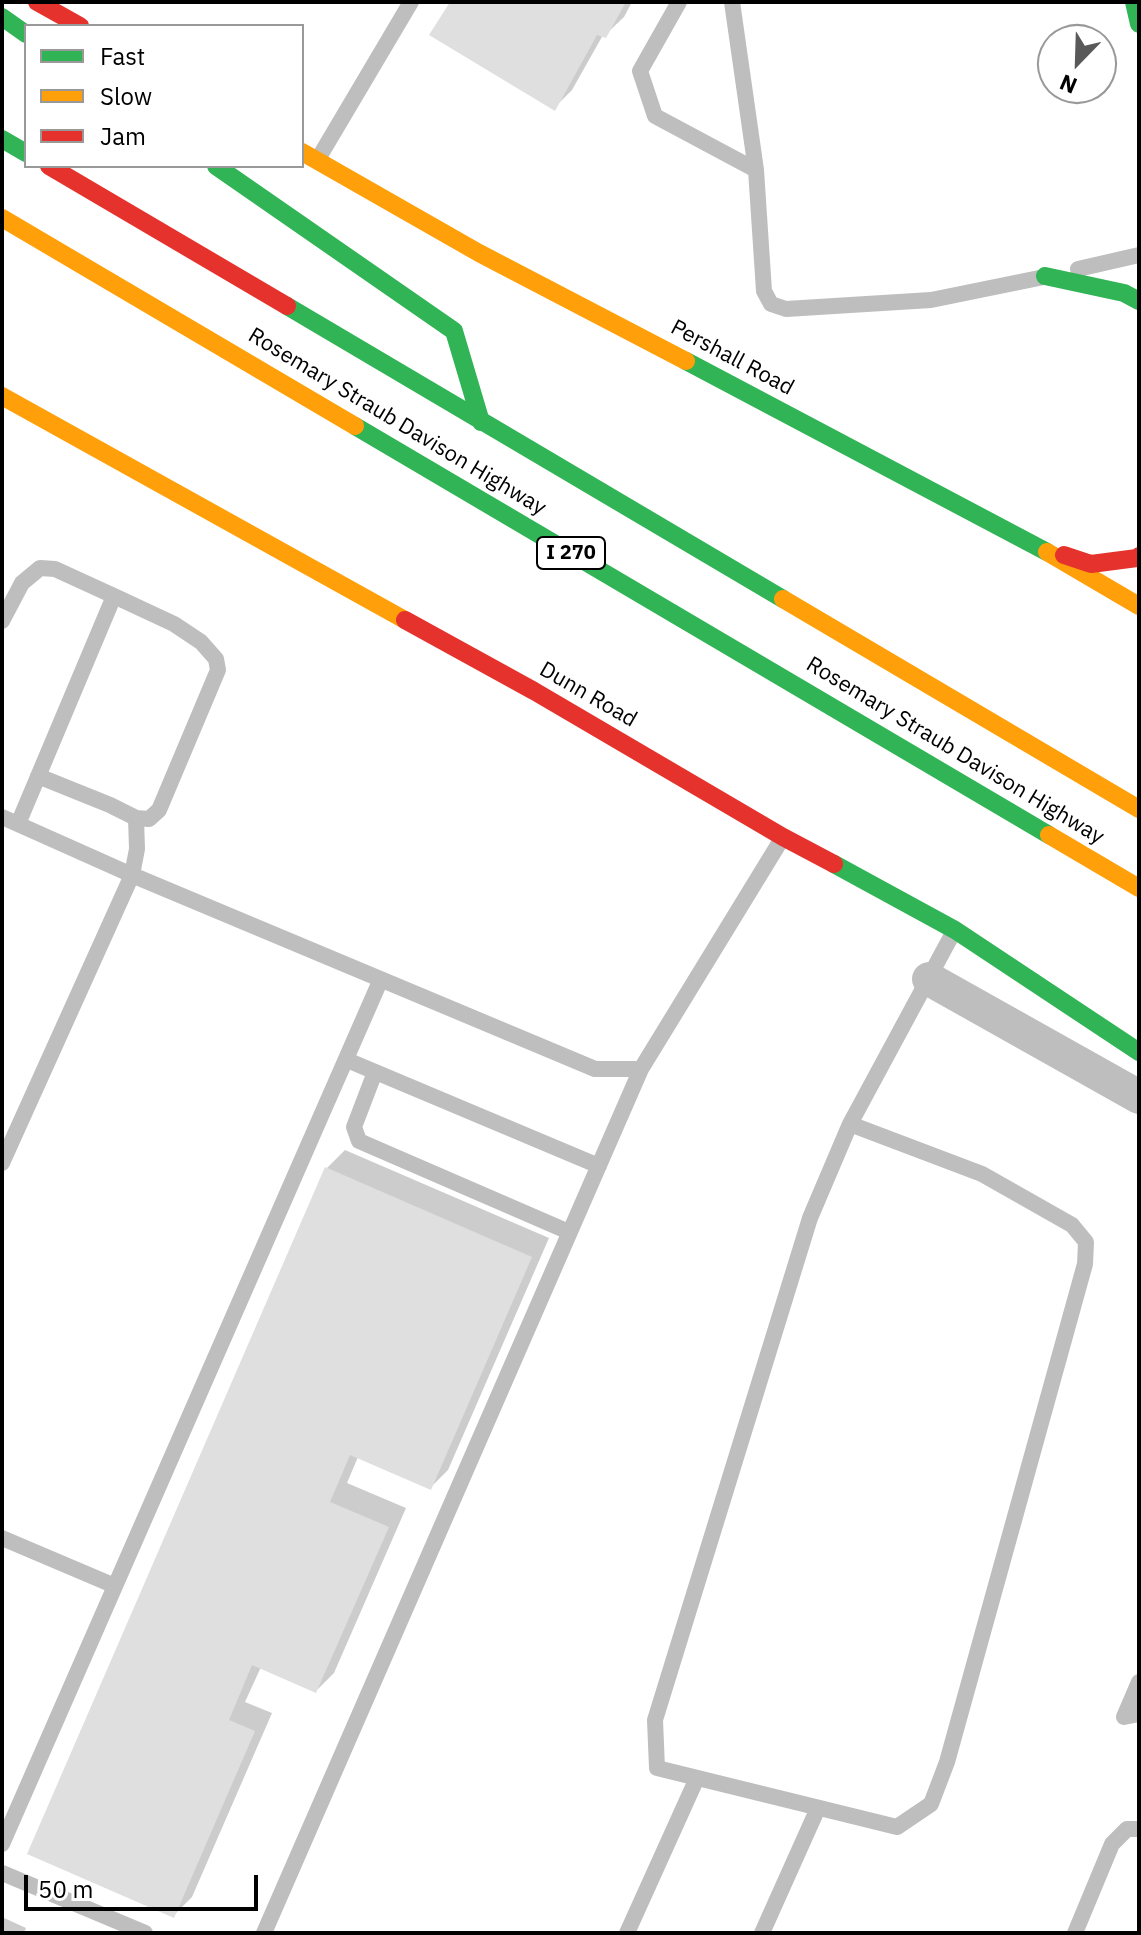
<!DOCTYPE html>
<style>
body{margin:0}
#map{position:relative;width:1141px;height:1935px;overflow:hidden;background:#fff;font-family:"IBM Plex Sans",sans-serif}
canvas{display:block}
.frame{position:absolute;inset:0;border:4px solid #000;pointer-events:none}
.legend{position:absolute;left:24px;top:24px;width:280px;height:144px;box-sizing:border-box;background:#fff;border:2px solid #999;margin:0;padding:10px 14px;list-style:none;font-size:24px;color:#000}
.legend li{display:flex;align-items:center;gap:16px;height:40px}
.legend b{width:40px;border:2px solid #999}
.north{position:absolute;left:1037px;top:24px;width:80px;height:80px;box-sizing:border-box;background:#fff;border:2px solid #999;border-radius:50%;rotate:203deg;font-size:22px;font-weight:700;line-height:32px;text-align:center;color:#000}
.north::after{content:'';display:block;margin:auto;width:28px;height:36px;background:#595959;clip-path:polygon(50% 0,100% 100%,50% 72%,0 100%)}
.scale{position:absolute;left:24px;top:1875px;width:234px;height:36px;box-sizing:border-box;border:4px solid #000;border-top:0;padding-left:10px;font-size:24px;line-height:28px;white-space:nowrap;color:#000;-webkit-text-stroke:6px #fff;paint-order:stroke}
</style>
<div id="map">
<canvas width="1141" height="1935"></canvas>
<div class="frame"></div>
<ul class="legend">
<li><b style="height:10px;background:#30b455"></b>Fast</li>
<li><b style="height:10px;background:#ff9f0a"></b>Slow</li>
<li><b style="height:10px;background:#e5322d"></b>Jam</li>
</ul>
<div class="north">N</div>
<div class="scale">50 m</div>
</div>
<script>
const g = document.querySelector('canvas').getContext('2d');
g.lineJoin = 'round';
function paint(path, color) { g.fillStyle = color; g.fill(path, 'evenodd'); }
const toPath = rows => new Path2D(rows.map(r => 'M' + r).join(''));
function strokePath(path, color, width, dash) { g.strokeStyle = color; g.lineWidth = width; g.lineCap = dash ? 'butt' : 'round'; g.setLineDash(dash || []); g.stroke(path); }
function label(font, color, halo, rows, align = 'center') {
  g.font = font + ' "IBM Plex Sans",sans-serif'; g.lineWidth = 7; g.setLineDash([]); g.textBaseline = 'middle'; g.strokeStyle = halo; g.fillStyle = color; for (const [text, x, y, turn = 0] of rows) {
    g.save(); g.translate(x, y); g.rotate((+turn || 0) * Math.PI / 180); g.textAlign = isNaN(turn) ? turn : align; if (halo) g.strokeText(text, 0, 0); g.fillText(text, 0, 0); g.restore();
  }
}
const shadow = toPath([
 [452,2,632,2,624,17,605,35,603,35,572,90,554,108],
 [345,1150,549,1238,448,1470,430,1488,358,1457,347,1483,406,1508,334,1673,316,1691,261,1667,245,1702,272,1713,192,1897,174,1915,327,1168],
 [2,1917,26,1928,24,1933,2,1933]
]);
const building = toPath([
 [450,2,626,2,606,38,597,35,555,111,429,35],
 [325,1167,532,1257,431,1490,350,1455,330,1502,389,1527,316,1693,252,1665,229,1720,255,1731,174,1918,27,1854]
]);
const lane = toPath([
 [679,2,640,71,655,116,756,170],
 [732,2,756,170,764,291,771,304,786,309,931,300,1044,277],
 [318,159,411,2],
 [1078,269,1139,255],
 [2,621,22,583,40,568,55,569,114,596,18,824],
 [38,776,110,805,136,818,149,819,159,810,218,670,216,659,201,642,174,624,114,596],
 [2,817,132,875,595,1069,641,1069,783,837],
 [347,1060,599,1166],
 [375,1072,354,1127,359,1141,569,1232],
 [850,1124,982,1174,1072,1225,1086,1242,1085,1264,947,1762,931,1804,897,1827,657,1768,655,1720,810,1218,850,1124,953,933],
 [2,1163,132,875,137,849,136,818],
 [2,1538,115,1586],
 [1139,1682,1124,1717,1139,1714],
 [2,1844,381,979],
 [2,1873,145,1933],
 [264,1933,641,1069],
 [627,1933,697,1778],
 [762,1933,818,1808],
 [1075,1933,1112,1844,1127,1829,1139,1829]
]);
const street = toPath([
 [929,979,1139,1097]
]);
const fast = toPath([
 [1134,2,1139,24],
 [2,17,26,34],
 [2,139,26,153],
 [216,166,454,331,481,422],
 [1045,276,1124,293,1139,301],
 [287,306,783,599],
 [686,361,1047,552],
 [355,426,1049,835],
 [834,864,955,930,1139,1052]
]);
const slow = toPath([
 [302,152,479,253,686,361],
 [2,218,355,426],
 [2,396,405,620],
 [1047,552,1139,606],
 [783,599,1139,809],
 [1049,835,1139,888]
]);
const jam = toPath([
 [37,2,80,26],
 [49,166,287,306],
 [1064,555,1091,564,1137,558,1139,556],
 [405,620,534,691,783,837,834,864]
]);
const shields = [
 [571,553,68]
];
const shieldNames = [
 ["I 270",571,553]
];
const streetNames = [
 ["Pershall Road",732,358,28],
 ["Rosemary Straub Davison Highway",397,422,31],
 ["Dunn Road",588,695,30],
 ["Rosemary Straub Davison Highway",955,751,31]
];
paint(shadow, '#0003');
paint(building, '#dfdfdf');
strokePath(lane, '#bebebe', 16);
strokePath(street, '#bebebe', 34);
strokePath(fast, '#30b455', 18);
strokePath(slow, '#ff9f0a', 18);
strokePath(jam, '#e5322d', 18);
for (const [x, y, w] of shields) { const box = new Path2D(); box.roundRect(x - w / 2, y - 16, w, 32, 6); g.fillStyle = '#fff'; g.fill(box); strokePath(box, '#000', 2); }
label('bold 20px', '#000', null, shieldNames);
label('22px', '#000', '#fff', streetNames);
</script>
